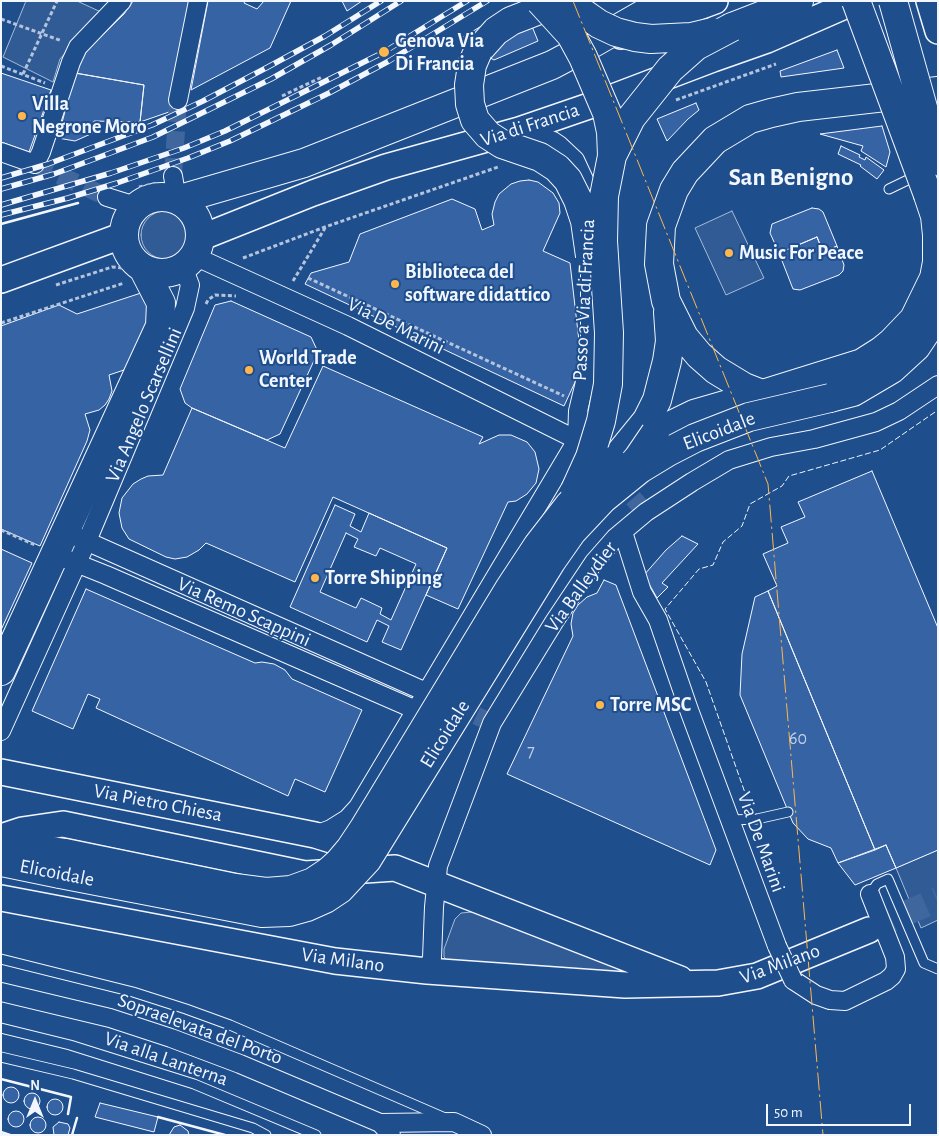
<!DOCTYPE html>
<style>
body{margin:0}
#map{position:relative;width:939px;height:1136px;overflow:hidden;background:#1f4e8c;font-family:"Alegreya Sans",sans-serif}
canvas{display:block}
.frame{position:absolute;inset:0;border:2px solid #f2f6ff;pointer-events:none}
.north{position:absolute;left:10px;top:1076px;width:50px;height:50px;-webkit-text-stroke:4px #1f4e8c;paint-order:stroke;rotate:0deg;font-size:14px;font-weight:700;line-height:20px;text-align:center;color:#f2f6ff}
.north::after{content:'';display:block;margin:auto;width:18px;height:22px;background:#f2f6ff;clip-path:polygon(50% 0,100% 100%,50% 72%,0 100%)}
.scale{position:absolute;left:766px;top:1104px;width:145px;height:22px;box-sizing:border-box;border:2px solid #f2f6ff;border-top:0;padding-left:6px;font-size:15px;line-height:18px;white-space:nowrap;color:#f2f6ff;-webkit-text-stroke:4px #1f4e8c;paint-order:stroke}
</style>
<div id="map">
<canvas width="939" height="1136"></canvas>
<div class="frame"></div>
<div class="north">N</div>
<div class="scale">50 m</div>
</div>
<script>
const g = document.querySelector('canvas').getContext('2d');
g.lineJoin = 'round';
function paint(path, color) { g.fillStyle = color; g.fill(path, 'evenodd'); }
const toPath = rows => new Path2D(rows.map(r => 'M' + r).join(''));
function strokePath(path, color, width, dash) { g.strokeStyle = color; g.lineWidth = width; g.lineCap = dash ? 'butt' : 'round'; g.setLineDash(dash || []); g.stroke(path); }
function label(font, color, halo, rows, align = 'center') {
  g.font = font + ' "Alegreya Sans",sans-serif'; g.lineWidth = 4; g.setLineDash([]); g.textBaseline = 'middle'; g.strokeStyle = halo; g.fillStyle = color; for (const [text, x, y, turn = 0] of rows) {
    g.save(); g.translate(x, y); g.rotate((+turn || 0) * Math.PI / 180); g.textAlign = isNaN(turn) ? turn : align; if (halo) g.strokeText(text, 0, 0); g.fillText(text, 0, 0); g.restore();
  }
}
const built = toPath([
 [26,1,77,1,101,12,60,59,53,82,3,57,26,1],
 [732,211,764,278,726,295,695,228,732,211],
 '141 235a24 24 0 1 1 48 0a24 24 0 1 1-48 0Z',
 [938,850,938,920,921,928,896,868,938,850],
 [472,912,623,967,622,974,450,963,444,957,444,949,455,919,461,913,472,912]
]);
const building = toPath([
 [133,1,191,1,169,112,140,122,144,85,75,73,87,50,124,14,133,1],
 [208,1,245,1,244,3,257,9,264,1,291,1,270,48,191,90,208,1],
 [342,1,362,1,347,11,342,1],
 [522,2,538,41,494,60,469,46,463,37,522,2],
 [837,50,844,68,781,77,780,71,837,50],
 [1,73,51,90,29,152,1,142,1,73],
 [75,73,144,85,140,122,94,121,93,133,75,141,58,138,75,73],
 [696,103,699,110,688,119,667,141,657,119,696,103],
 [882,126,890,152,886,167,861,151,863,146,820,134,882,126],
 [841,146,860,155,859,157,865,160,866,157,884,170,877,179,860,166,861,165,838,154,841,146],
 [529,180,538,182,553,193,559,203,560,213,543,251,570,263,582,367,564,406,305,284,311,273,349,262,360,234,452,199,475,209,482,230,494,225,492,214,495,202,499,194,511,184,520,181,529,180],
 [812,208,819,209,823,212,837,246,823,252,817,237,779,253,770,233,772,224,812,208],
 [817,237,823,252,837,246,844,265,843,271,839,275,800,290,793,289,779,253,817,237],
 [141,293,152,318,124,370,109,375,112,391,109,399,105,405,99,410,85,414,90,430,87,441,40,546,1,529,1,326,59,305,77,314,141,293],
 [231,301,311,337,318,352,280,434,267,440,192,408,185,403,180,389,215,305,231,301],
 [323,366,483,437,479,444,499,435,511,435,527,442,535,452,539,469,536,483,527,494,516,501,508,502,458,609,426,595,447,548,333,497,295,582,206,543,199,550,187,557,175,559,166,557,129,539,122,528,119,513,122,498,133,484,141,479,148,476,163,475,192,408,285,448,323,366],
 [872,471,938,628,938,850,896,868,886,845,875,850,768,591,777,586,763,554,788,543,781,527,805,517,798,502,872,471],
 [335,505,355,514,350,526,361,532,369,513,447,548,401,650,382,642,389,626,377,620,367,642,290,607,335,505],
 [346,533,358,539,354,547,376,556,380,548,416,564,391,620,380,614,382,608,361,598,356,608,320,592,346,533],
 [682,536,698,544,662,583,668,587,657,598,644,575,666,550,682,536],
 [1,549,32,563,1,630,1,549],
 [604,580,616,585,716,850,710,865,507,774,573,636,571,624,573,613,578,605,587,597,597,593,604,580],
 [86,589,255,663,262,662,274,664,285,670,292,679,362,710,325,792,295,779,288,796,96,708,100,699,88,694,73,729,32,711,86,589],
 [768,591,875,850,838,863,831,848,808,839,793,823,740,695,742,654,755,597,768,591],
 [886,845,896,868,855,885,838,863,886,845],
 '3 1095a8 8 0 1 1 16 0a8 8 0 1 1-16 0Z',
 '24 1101a8 8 0 1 1 16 0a8 8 0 1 1-16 0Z',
 '47 1107a8 8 0 1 1 16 0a8 8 0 1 1-16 0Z',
 [100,1103,158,1117,154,1132,95,1117,100,1103],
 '8 1119a8 8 0 1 1 16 0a8 8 0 1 1-16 0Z',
 '30 1125a8 8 0 1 1 16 0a8 8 0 1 1-16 0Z',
 [59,1122,68,1124,70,1128,68,1135,54,1135,53,1127,59,1122],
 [180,1125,188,1131,189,1135,169,1135,174,1127,180,1125]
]);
const streetTunnel = toPath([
 [35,164,107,197],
 [173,176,178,100],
 [615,478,640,506],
 [452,704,492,723]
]);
const secondaryTunnel = toPath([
 [869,930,938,899]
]);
const path = toPath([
 [1,19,62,41],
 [1,66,45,83],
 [23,74,57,1],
 [282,96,322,77],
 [676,100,776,64],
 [139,187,157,183],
 [243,258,325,227,498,167],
 [308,278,564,396],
 [293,281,325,228],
 [56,285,112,267,122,268],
 [206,304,208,300,215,295,236,296],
 [1,323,124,283],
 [1,530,35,545]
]);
const lane = toPath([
 [889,189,918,175],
 [731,820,757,819,788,812],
 [870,894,877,884,888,879,924,963,938,969],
 [1,959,133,992,186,1009,230,1025,445,1118],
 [1,1028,70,1045,194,1084,316,1135],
 [1,1057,73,1074,253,1128,266,1135]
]);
const street = toPath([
 [178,100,198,1],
 [519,130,537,134,553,141,559,145,575,160,587,186,588,210],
 [1,152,35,164,41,152,71,62,78,47,122,1],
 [173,176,177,200],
 [107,197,136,206],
 [194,256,348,326,577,440,584,446],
 [577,440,578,411,590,361,590,246],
 [623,532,642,592,658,620,689,710,777,946],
 [77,537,426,692],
 [66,559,106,575,416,710],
 [1,731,87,541,185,308,190,285,183,267],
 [315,835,331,829,347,819,358,807,577,440,595,419,596,414],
 [427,971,432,958,434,907,438,866,492,723,554,622,594,562,615,538,646,512,692,482,729,460,771,447,814,439,876,422,899,411,938,385],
 [793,980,816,995,830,1000,845,1001,886,981,892,976,896,969,895,957,870,894],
 [1,992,110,1018,171,1038,240,1064,380,1123],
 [391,1135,380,1123,454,1122,482,1135]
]);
const secondary = toPath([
 [929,1,938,31],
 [621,36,715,1],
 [200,238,313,193,386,167,519,130,592,105,713,59,767,40,856,1],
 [1,280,124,235],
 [1,772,315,835,344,844],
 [1,837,22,830,63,824,305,874,395,868,680,979],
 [1,898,335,961,427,971,625,985,718,983,757,976,869,930]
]);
const primary = toPath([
 '124 235a38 38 0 1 1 76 0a38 38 0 1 1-76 0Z',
 [177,200,304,163,552,65,586,47],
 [778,399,772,398,744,387,716,370,699,355,684,337,666,301,659,264,661,226,674,190,685,172,715,140,750,119,771,113,798,107,938,91],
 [620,453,647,420,657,400,667,361,670,341,668,312],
 [1,671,160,326,161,303,144,270]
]);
const highway = toPath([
 [732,27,799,1],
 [586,47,666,1],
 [478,51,496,31,511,21,547,7,567,2],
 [830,398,853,392,892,369,916,347,938,314],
 [634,446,655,433,694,414,763,394,862,363,881,351,892,342,914,319,934,278,937,262,937,235,935,216,928,195],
 [1,843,65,853],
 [1,862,60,874]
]);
const rail = toPath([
 [1,178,48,164,152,125,203,101,266,68,325,36,381,1],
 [1,189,54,174,153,137,271,79,331,45,401,1],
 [1,205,111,173,184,148,225,131,384,52,467,1],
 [1,215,68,198,117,183,188,158,230,141,329,93,389,61,487,1]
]);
const streetBridge = toPath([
 [777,946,793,980]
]);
const primaryBridge = toPath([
 [619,480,638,458,655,433]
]);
const highwayBridge = toPath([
 [540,1,571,35,583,57,607,113,611,132,612,156],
 [566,1,599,24,616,32,635,37,651,39,691,37,712,32],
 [856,1,928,195],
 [893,1,938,161],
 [478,51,472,65,469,85,470,104,475,120,488,135,502,144,540,157,557,168,568,180,578,200,585,221,590,256],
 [575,490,590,457,601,421,608,384,609,333,603,241,604,196,612,156,631,118,670,69,696,46,732,27],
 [65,853,235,888,266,892,291,890,313,882,328,872,339,862,350,849,364,828,509,589,538,545,569,505,612,461],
 [60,874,262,913,289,912,307,907,325,899,340,889,367,860,551,562,572,532,603,499,640,469,668,452,695,438,749,417,830,398]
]);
const fence = toPath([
 [750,807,706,682,665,609,699,569,713,565,723,542,742,526,750,504,782,486,789,476,880,450,938,410]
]);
const wall = toPath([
 [1,224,78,203],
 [1,1079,71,1097,68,1114],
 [158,1117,225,1135],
 [1,1132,10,1135],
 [72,1135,77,1118]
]);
const power = toPath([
 [573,1,768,484,823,1135]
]);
const markers = [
 [384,52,6,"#ffb74d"],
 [22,116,5,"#ffb74d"],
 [729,253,5,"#ffb74d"],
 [395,284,5,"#ffb74d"],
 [249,370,5,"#ffb74d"],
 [315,578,5,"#ffb74d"],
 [600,705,5,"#ffb74d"]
];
const numberNames = [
 ["60",798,739],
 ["7",531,752]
];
const poiNames = [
 ["Genova Via",395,41],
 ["Di Francia",395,64],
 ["Villa",32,104],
 ["Negrone Moro",32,127],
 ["Music For Peace",739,253],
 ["Biblioteca del",405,272],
 ["software didattico",405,295],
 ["World Trade",259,358],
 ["Center",259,381],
 ["Torre Shipping",325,578],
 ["Torre MSC",610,705]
];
const streetNames = [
 ["Via di Francia",530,125,-18],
 ["Passo a Via di Francia",584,300,-87],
 ["Via De Marini",396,326,26],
 ["Via Angelo Scarsellini",144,405,-67],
 ["Elicoidale",719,431,-21],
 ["Via Balleydier",581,587,-54],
 ["Via Remo Scappini",244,612,24],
 ["Elicoidale",445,734,-58],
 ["Via Pietro Chiesa",158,803,11],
 ["Via De Marini",761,842,70],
 ["Elicoidale",57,873,11],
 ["Via Milano",343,960,8],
 ["Via Milano",780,964,-20],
 ["Sopraelevata del Porto",200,1029,20],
 ["Via alla Lanterna",166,1059,19]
];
const districtNames = [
 ["San Benigno",791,177]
];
paint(built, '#305b95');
strokePath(built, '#a8bbd7', 1);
paint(building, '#3563a3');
strokePath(building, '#f2f6ff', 1);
strokePath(streetTunnel, '#3f679d', 18, [18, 9]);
strokePath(secondaryTunnel, '#3f679d', 25, [25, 12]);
strokePath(lane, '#f2f6ff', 11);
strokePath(street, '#f2f6ff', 20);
strokePath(secondary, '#f2f6ff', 28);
strokePath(primary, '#f2f6ff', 30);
strokePath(highway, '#f2f6ff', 30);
strokePath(path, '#b3c4dc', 3, [4, 2.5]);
strokePath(lane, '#1f4e8c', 9);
strokePath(street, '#1f4e8c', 18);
strokePath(secondary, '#1f4e8c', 25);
strokePath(primary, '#1f4e8c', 28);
strokePath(highway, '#1f4e8c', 28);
strokePath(rail, '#f2f6ff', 5.5);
strokePath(rail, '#1f4e8c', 4, [11]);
strokePath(streetBridge, '#f2f6ff', 20, []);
strokePath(primaryBridge, '#f2f6ff', 30, []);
strokePath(highwayBridge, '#f2f6ff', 30, []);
strokePath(streetBridge, '#1f4e8c', 18);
strokePath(primaryBridge, '#1f4e8c', 28);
strokePath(highwayBridge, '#1f4e8c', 28);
strokePath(fence, '#f2f6ff', 1, [6, 2.5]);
strokePath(wall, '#f2f6ff', 2.5);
strokePath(power, '#ffb74d', 1, [18, 4, 2.5, 4]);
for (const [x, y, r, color] of markers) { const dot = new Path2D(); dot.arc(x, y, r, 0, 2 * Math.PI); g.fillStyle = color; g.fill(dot); strokePath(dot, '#1f4e8c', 2); }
label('18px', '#c3d1e8', null, numberNames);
label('bold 20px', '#f2f6ff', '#1f4e8c', poiNames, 'left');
label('20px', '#f2f6ff', '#1f4e8c', streetNames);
label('bold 25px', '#f2f6ff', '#1f4e8c', districtNames);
</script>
